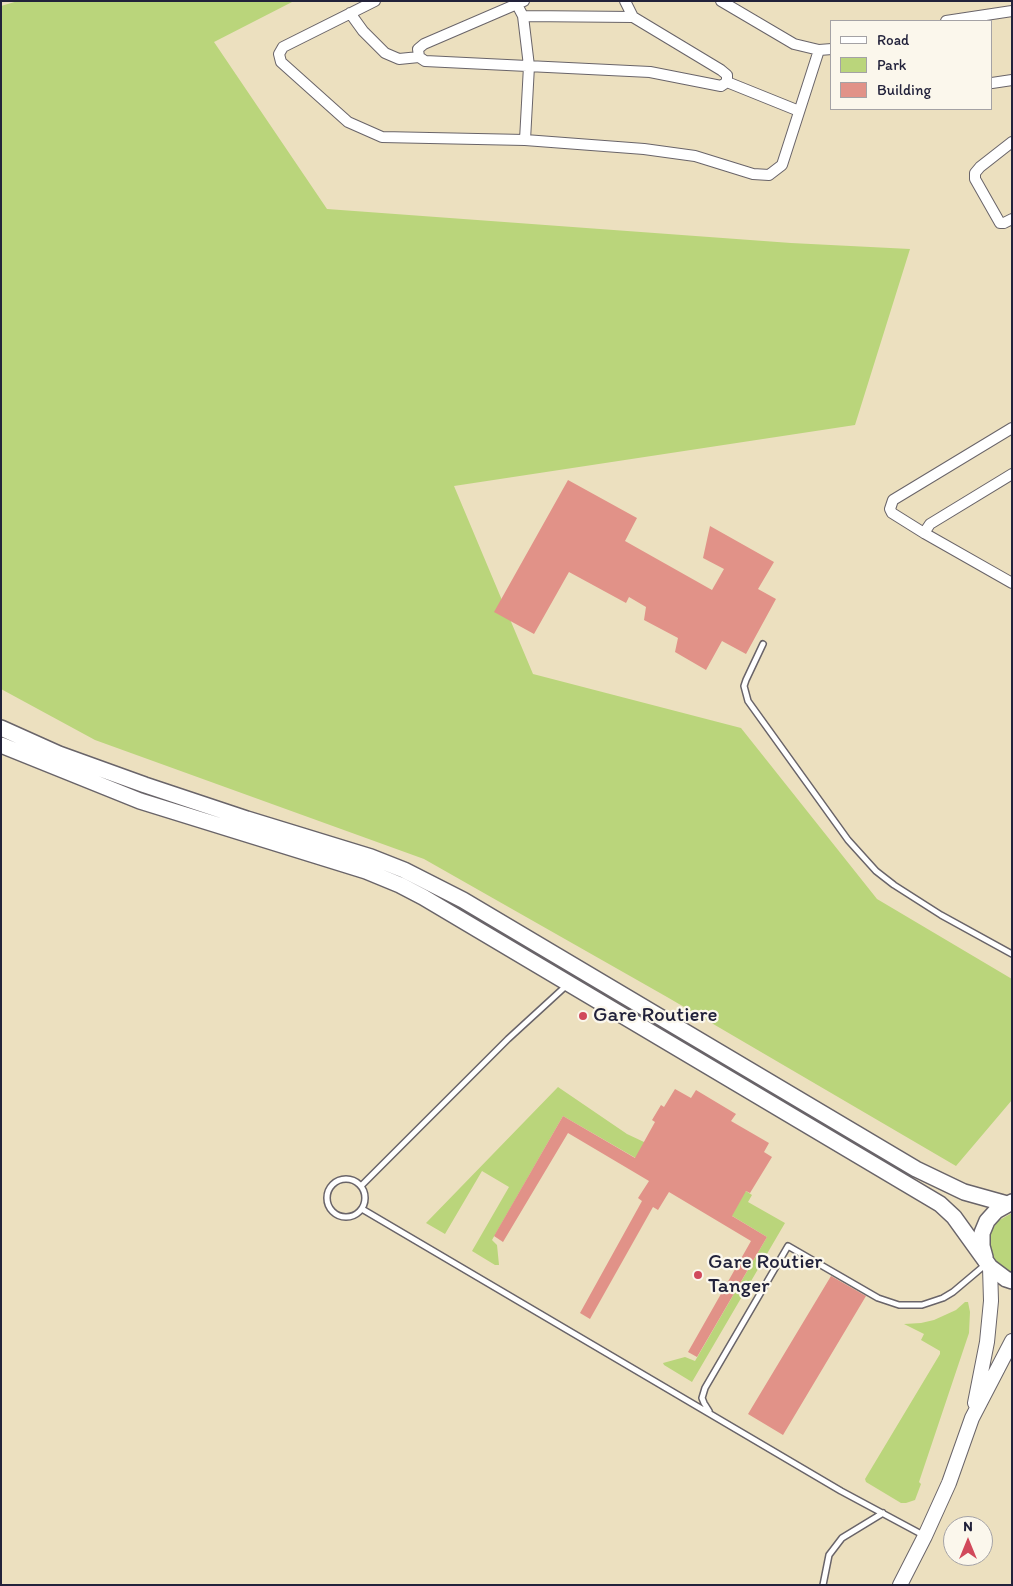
<!DOCTYPE html>
<style>
body{margin:0}
#map{position:relative;width:1013px;height:1586px;overflow:hidden;background:#ece0bf;font-family:Itim,sans-serif}
canvas{display:block}
.frame{position:absolute;inset:0;border:2px solid #22223b;pointer-events:none}
.legend{position:absolute;left:830px;top:20px;width:162px;height:90px;box-sizing:border-box;background:#fbf7ec;border:1px solid #a4a2a5;margin:0;padding:6px 9px;list-style:none;font-size:15px;color:#22223b}
.legend li{display:flex;align-items:center;gap:10px;height:25px}
.legend b{width:25px;border:1px solid #a4a2a5}
.north{position:absolute;left:943px;top:1516px;width:50px;height:50px;box-sizing:border-box;background:#fbf7ec;border:1px solid #a4a2a5;border-radius:50%;rotate:0deg;font-size:14px;font-weight:700;line-height:20px;text-align:center;color:#22223b}
.north::after{content:'';display:block;margin:auto;width:18px;height:22px;background:#d1495b;clip-path:polygon(50% 0,100% 100%,50% 72%,0 100%)}
</style>
<div id="map">
<canvas width="1013" height="1586"></canvas>
<div class="frame"></div>
<ul class="legend">
<li><b style="height:6px;background:#fff"></b>Road</li>
<li><b style="height:14px;background:#bad57b"></b>Park</li>
<li><b style="height:14px;background:#e19288"></b>Building</li>
</ul>
<div class="north">N</div>
</div>
<script>
const g = document.querySelector('canvas').getContext('2d');
g.lineJoin = 'round';
function paint(path, color) { g.fillStyle = color; g.fill(path, 'evenodd'); }
const toPath = rows => new Path2D(rows.map(r => 'M' + r).join(''));
function strokePath(path, color, width, dash) { g.strokeStyle = color; g.lineWidth = width; g.lineCap = dash ? 'butt' : 'round'; g.setLineDash(dash || []); g.stroke(path); }
function label(font, color, halo, rows, align = 'center') {
  g.font = font + ' Itim,sans-serif'; g.lineWidth = 4.5; g.setLineDash([]); g.textBaseline = 'middle'; g.strokeStyle = halo; g.fillStyle = color; for (const [text, x, y, turn = 0] of rows) {
    g.save(); g.translate(x, y); g.rotate((+turn || 0) * Math.PI / 180); g.textAlign = isNaN(turn) ? turn : align; if (halo) g.strokeText(text, 0, 0); g.fillText(text, 0, 0); g.restore();
  }
}
const green = toPath([
 [18,1,294,1,214,42,327,209,791,243,910,249,855,425,454,486,533,674,741,728,877,899,1012,979,1012,1100,956,1166,667,997,424,859,95,740,1,689,1,6],
 [558,1087,627,1134,644,1142,646,1164,563,1116,492,1240,497,1245,499,1265,495,1265,472,1251,509,1187,482,1171,445,1234,426,1223],
 [746,1191,752,1195,748,1202,785,1223,692,1382,664,1365,663,1363,685,1357,695,1361,767,1237,724,1211],
 [1012,1213,1012,1275,994,1262,990,1252,989,1241,992,1230,998,1221],
 [965,1302,968,1302,970,1312,969,1333,919,1482,921,1484,915,1500,906,1503,901,1503,866,1482,865,1479,940,1354,940,1351,921,1340,924,1334,904,1324,921,1323,934,1320,956,1310]
]);
const building = toPath([
 [568,480,637,518,625,541,712,590,724,569,703,558,710,526,774,562,758,589,776,599,746,654,722,641,706,670,675,652,678,638,644,620,646,607,629,597,626,603,569,572,534,634,494,612],
 [675,1089,691,1098,696,1090,736,1114,731,1121,769,1143,764,1152,772,1157,750,1193,746,1191,732,1216,767,1237,697,1357,688,1352,751,1241,669,1192,658,1210,653,1207,590,1319,580,1313,642,1201,638,1198,649,1181,568,1133,503,1242,494,1236,563,1116,635,1158,655,1122,652,1120,661,1105,664,1107],
 [831,1276,866,1296,783,1435,748,1414]
]);
const lane = toPath([
 [763,644,746,680,744,686,748,701,848,840,876,871,894,885,941,915,1012,954],
 '327 1198a19 19 0 1 1 38 0a19 19 0 1 1-38 0Z',
 [361,1186,508,1039,567,985],
 [362,1209,841,1491,923,1535],
 [709,1411,704,1403,702,1398,705,1388,788,1246,878,1298,899,1305,922,1305,943,1298,953,1292,985,1265],
 [823,1585,829,1555,842,1538,883,1513]
]);
const street = toPath([
 [375,1,283,47,279,54,281,62,348,122,382,137,525,140,644,149,695,156,753,174,769,175,782,165,819,50],
 [515,1,523,16,529,66,525,140],
 [524,1,424,44,418,49,419,57,425,61,650,72,721,86,727,82],
 [625,1,633,17,721,70,727,75,727,82],
 [721,1,794,44,819,50,832,49],
 [350,13,363,31,385,53,399,59,419,57],
 [523,16,633,17],
 [946,21,1012,11],
 [727,82,799,111],
 [992,83,1012,80],
 [1012,142,980,167,975,173,975,179,1000,223,1004,223,1012,219],
 [1012,428,893,500,890,509,892,513,924,533,1012,583],
 [924,533,930,524,1012,474]
]);
const secondary = toPath([
 [975,1403,987,1342,991,1301,990,1267],
 [900,1585,925,1536,949,1483,972,1418,1012,1341]
]);
const primary = toPath([
 [1,728,59,754,145,785,247,819,371,857,404,870,463,900,916,1169,964,1192,1007,1204],
 [1,745,140,801,366,871,400,885,423,897,940,1204,954,1217,990,1267,1006,1279,1012,1281],
 [985,1257,982,1246,982,1233,987,1221,996,1211,1012,1202]
]);
const markers = [
 [583,1016,5,"#d1495b"],
 [698,1275,5,"#d1495b"]
];
const poiNames = [
 ["Gare Routiere",593,1016],
 ["Gare Routier",708,1263],
 ["Tanger",708,1287]
];
paint(green, '#bad57b');
paint(building, '#e19288');
strokePath(lane, '#696469', 8);
strokePath(street, '#696469', 12);
strokePath(secondary, '#696469', 16);
strokePath(primary, '#696469', 18);
strokePath(lane, '#fff', 5);
strokePath(street, '#fff', 10);
strokePath(secondary, '#fff', 14);
strokePath(primary, '#fff', 15);
for (const [x, y, r, color] of markers) { const dot = new Path2D(); dot.arc(x, y, r, 0, 2 * Math.PI); g.fillStyle = color; g.fill(dot); strokePath(dot, '#fbf7ec', 2); }
label('21px', '#22223b', '#fbf7ec', poiNames, 'left');
</script>
